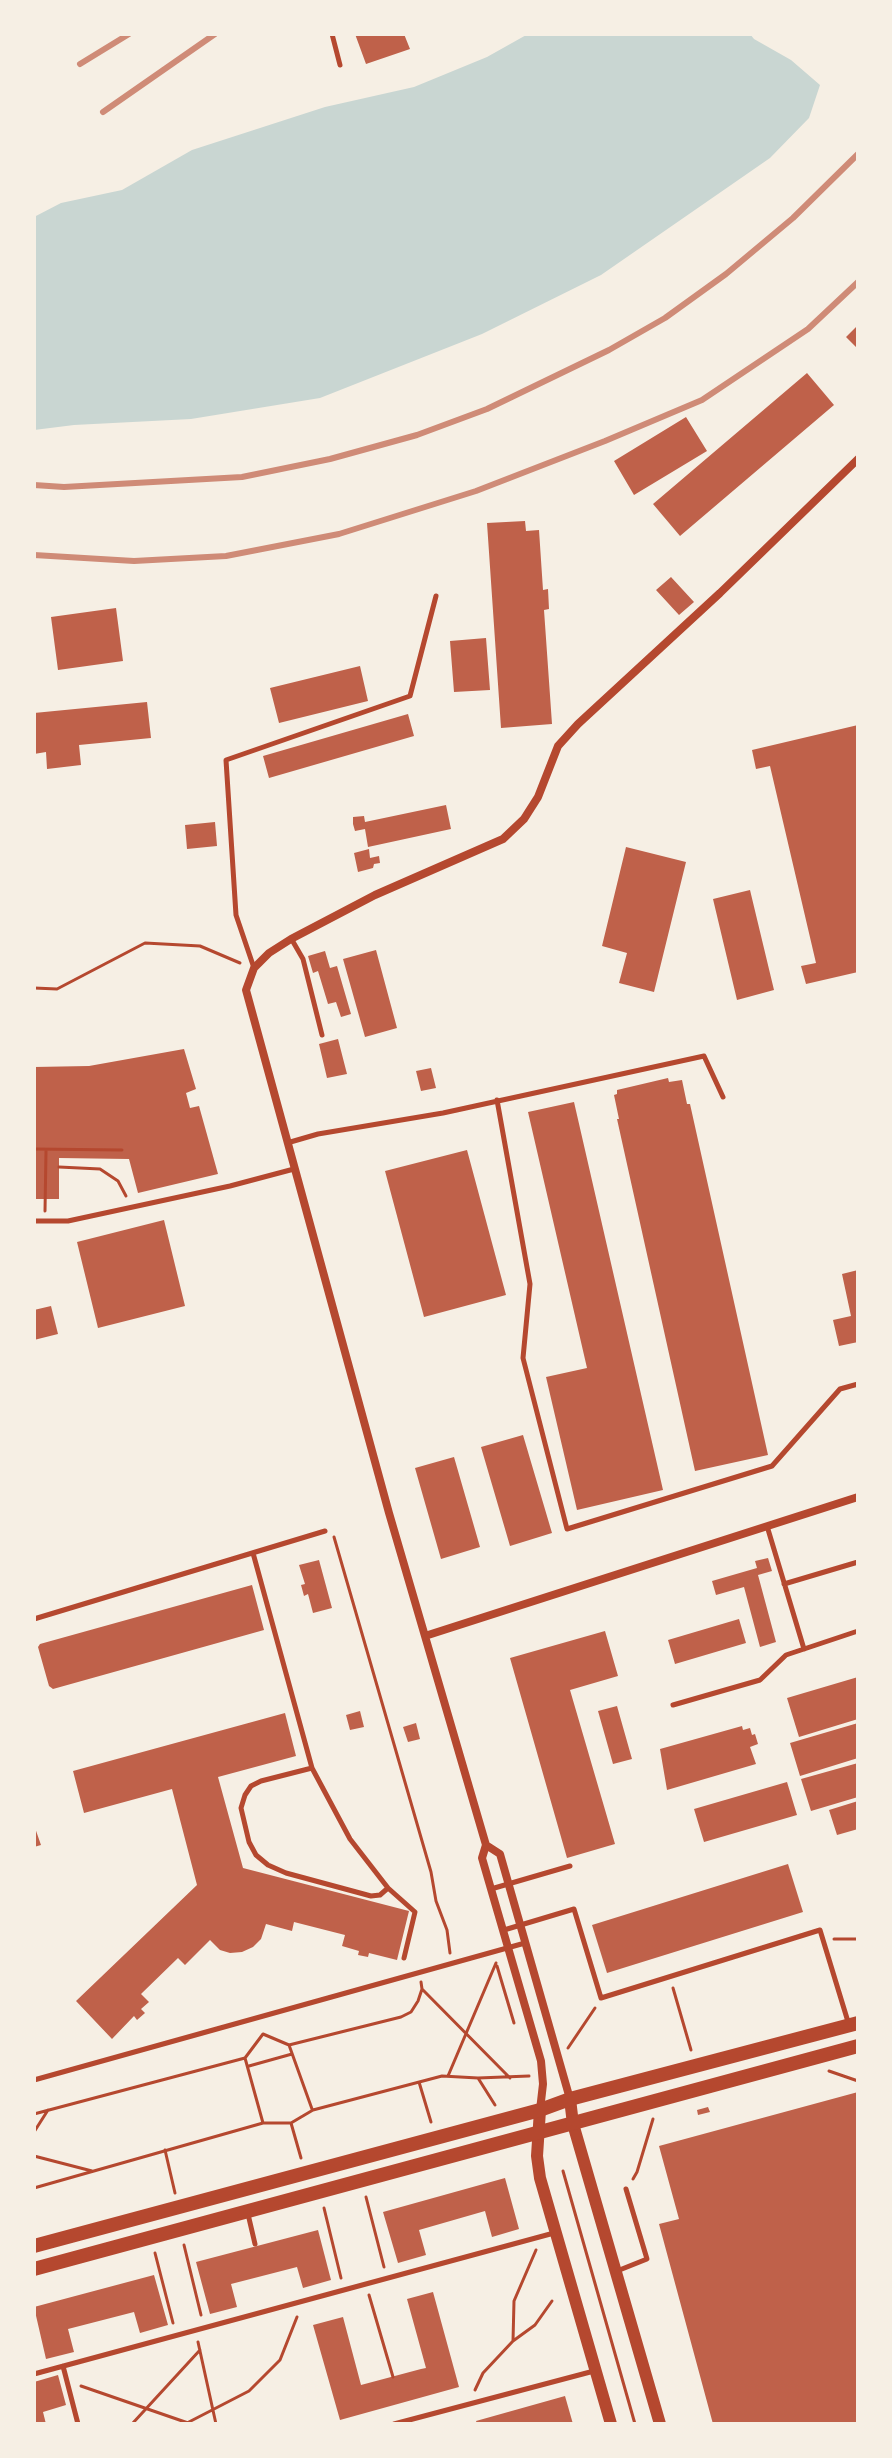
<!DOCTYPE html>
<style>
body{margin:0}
#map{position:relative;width:892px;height:2458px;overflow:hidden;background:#f6efe4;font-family:"Nunito Sans",sans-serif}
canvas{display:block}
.frame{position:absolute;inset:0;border:36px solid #f6efe4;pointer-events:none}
</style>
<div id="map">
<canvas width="892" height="2458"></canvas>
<div class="frame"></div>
</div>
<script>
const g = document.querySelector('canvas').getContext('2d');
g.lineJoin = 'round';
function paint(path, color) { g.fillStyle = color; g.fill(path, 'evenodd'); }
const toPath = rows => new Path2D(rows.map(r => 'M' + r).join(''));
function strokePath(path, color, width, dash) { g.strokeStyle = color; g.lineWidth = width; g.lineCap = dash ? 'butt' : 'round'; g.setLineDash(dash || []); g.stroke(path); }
const water = toPath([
 [528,34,750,34,754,39,791,60,820,85,809,118,770,158,601,275,482,334,320,398,191,419,74,425,34,430,34,217,61,203,122,190,192,150,325,107,414,87,487,57]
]);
const building = toPath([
 [355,34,404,34,410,49,366,64],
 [858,325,858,349,846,337],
 [807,373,834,405,680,536,653,504],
 [686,417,707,451,634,495,614,461],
 [525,521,526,531,539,530,543,590,548,589,549,609,544,610,552,724,501,728,487,523],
 [671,577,694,602,679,615,656,590],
 [116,608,123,661,58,670,51,617],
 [486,638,490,690,454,692,450,641],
 [360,666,368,701,279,723,270,688],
 [147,702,151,738,79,745,81,765,47,769,46,752,34,754,34,713],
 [408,714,414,736,269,778,263,756],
 [858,725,858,972,806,984,801,966,816,963,770,766,756,769,752,750],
 [446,805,451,829,368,847,365,829,355,831,353,824,353,817,364,816,365,822],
 [215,822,217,846,187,849,185,825],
 [626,847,686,862,654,992,619,983,627,953,602,946],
 [369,849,370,858,379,856,380,863,374,864,373,868,358,872,354,853],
 [750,890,774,990,737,1000,713,899],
 [376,950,397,1028,365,1037,343,959],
 [325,951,330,968,337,966,351,1014,341,1017,336,1002,328,1004,318,971,313,973,308,956],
 [338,1039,347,1074,327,1078,319,1044],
 [184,1049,196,1089,186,1093,190,1108,199,1106,218,1174,138,1193,129,1159,59,1158,59,1199,34,1199,34,1067,89,1066],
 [431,1068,436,1088,421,1091,416,1071],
 [668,1078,669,1082,682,1080,687,1104,690,1104,768,1455,695,1471,617,1119,619,1119,614,1095,617,1094,617,1090],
 [574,1102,663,1490,577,1510,546,1377,587,1368,528,1112],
 [467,1150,506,1295,424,1317,385,1171],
 [164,1220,185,1306,98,1328,77,1242],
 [858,1270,858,1342,839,1346,833,1320,851,1316,842,1274],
 [51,1306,58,1334,34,1340,34,1310],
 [523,1435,552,1533,510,1546,481,1447],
 [454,1457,480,1547,441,1559,415,1468],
 [768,1558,772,1571,758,1575,776,1642,760,1647,744,1587,716,1595,712,1581,757,1568,755,1561],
 [319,1560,332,1608,313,1613,308,1594,304,1596,301,1585,305,1584,299,1565],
 [252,1585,264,1630,53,1689,49,1686,38,1647,40,1644],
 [739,1619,746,1643,675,1664,668,1640],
 [605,1631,618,1676,570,1690,615,1844,567,1858,510,1658],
 [858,1677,858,1719,799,1737,787,1698],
 [617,1706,632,1759,613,1764,598,1711],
 [360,1711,364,1727,350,1730,346,1715],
 [285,1713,296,1756,218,1777,243,1868,409,1911,397,1960,369,1953,368,1957,358,1955,359,1951,342,1946,345,1935,294,1922,292,1931,266,1924,261,1939,253,1947,242,1952,230,1953,220,1950,210,1940,185,1965,178,1958,141,1994,149,2002,141,2009,145,2013,137,2020,134,2016,112,2039,76,2001,197,1885,172,1789,84,1813,73,1771],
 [416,1723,420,1739,408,1742,403,1727],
 [858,1723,858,1758,800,1776,790,1743],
 [742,1726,743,1730,750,1728,752,1735,755,1734,758,1744,750,1747,756,1764,667,1790,660,1749],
 [858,1763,858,1797,811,1811,801,1779],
 [787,1782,797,1815,704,1842,694,1809],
 [858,1801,858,1829,837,1835,829,1810],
 [34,1825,41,1845,34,1847],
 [788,1864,803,1912,607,1973,592,1925],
 [858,2092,858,2424,713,2424,659,2224,679,2219,659,2146],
 [708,2107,710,2112,698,2115,697,2110],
 [505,2178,519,2229,492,2237,485,2211,419,2230,426,2255,398,2263,383,2212],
 [318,2230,331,2280,303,2288,297,2267,231,2284,237,2307,210,2314,196,2262],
 [154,2275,168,2325,140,2333,134,2312,68,2329,74,2352,46,2359,34,2307],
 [433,2292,459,2387,340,2420,313,2325,343,2317,361,2385,421,2369,426,2368,407,2299],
 [58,2375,66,2405,43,2412,46,2424,34,2424,34,2382],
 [565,2396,573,2424,477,2424,476,2421]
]);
const path = toPath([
 [34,988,57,989,145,943,200,946,240,963],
 [34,1149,122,1150],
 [59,1167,100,1169,118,1181,126,1196],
 [45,1211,46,1151],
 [334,1537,431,1872,436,1901,447,1930,450,1953],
 [834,1939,858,1939],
 [497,1966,514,2023],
 [673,1988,691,2050],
 [422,1989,510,2078],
 [289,2045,312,2109],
 [568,2048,595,2008],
 [245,2058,263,2123],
 [249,2066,292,2054],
 [829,2071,858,2081],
 [448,2076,496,1963],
 [478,2078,495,2105],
 [419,2082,431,2122],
 [34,2114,245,2058,263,2034,289,2045,401,2017,411,2012,418,2001,422,1989,421,1982],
 [291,2123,301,2158],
 [34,2132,48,2110],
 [165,2150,175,2193],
 [34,2156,92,2171],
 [563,2171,635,2424],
 [633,2179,637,2172,653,2119],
 [34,2188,263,2123,291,2123,313,2110,442,2076,478,2078,529,2076],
 [366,2197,384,2267],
 [324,2208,341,2278],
 [184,2245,201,2315],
 [155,2253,173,2323],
 [369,2295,393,2377],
 [513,2341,514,2301,536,2250],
 [198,2342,216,2424],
 [81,2386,191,2424],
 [475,2390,483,2373,513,2341,535,2325,552,2301],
 [132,2424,200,2350],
 [185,2424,249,2391,280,2360,297,2317]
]);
const service = toPath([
 [332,34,340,65],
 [292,940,303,959,322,1035],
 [254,968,236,915,226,760,410,696,436,596],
 [497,1100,530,1284,523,1358,567,1529,772,1466,840,1389,858,1384],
 [287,1143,318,1134,443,1113,704,1056,723,1097],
 [34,1221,68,1221,230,1186,294,1169],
 [767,1526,804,1649],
 [253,1553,312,1768,350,1839,388,1888,415,1912,404,1958],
 [784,1584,858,1562],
 [34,1619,325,1531],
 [673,1705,760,1680,786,1655,858,1631],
 [312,1768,261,1781,251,1786,245,1795,241,1808,249,1842,256,1855,268,1865,286,1873,371,1896,380,1895,388,1888],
 [491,1889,570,1866],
 [504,1930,574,1909,601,1998,820,1930,849,2025],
 [34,2080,525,1943],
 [248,2214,255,2244],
 [617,2271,647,2259,626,2189],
 [63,2366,78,2424],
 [34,2374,554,2233],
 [394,2424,594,2371]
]);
const minor = toPath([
 [425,1636,858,1497],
 [486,1845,500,1854,570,2099],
 [540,2110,543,2084,541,2061,482,1858,486,1845,389,1513,246,990,254,968,269,953,291,939,375,895,503,839,524,819,538,797,558,746,578,724,720,593,858,459]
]);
const tertiary = toPath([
 [570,2099,573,2124,660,2424],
 [540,2110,537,2156,540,2178,611,2424]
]);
const secondary = toPath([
 [34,2246,540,2110,570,2099,858,2023],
 [34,2269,858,2046]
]);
const rail = toPath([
 [80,64,129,34],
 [103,112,215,34],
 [34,485,64,487,242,477,330,459,417,435,487,409,609,350,665,318,726,274,793,218,858,154],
 [34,555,134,561,226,556,339,534,476,491,605,441,702,400,808,329,858,282]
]);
paint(water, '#c9d6d2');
paint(building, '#bf614a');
strokePath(path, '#b5482f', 3);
strokePath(service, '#b5482f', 5);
strokePath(minor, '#b5482f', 8);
strokePath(tertiary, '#b5482f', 12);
strokePath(secondary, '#b5482f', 14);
strokePath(rail, '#cf8b77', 6);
</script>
